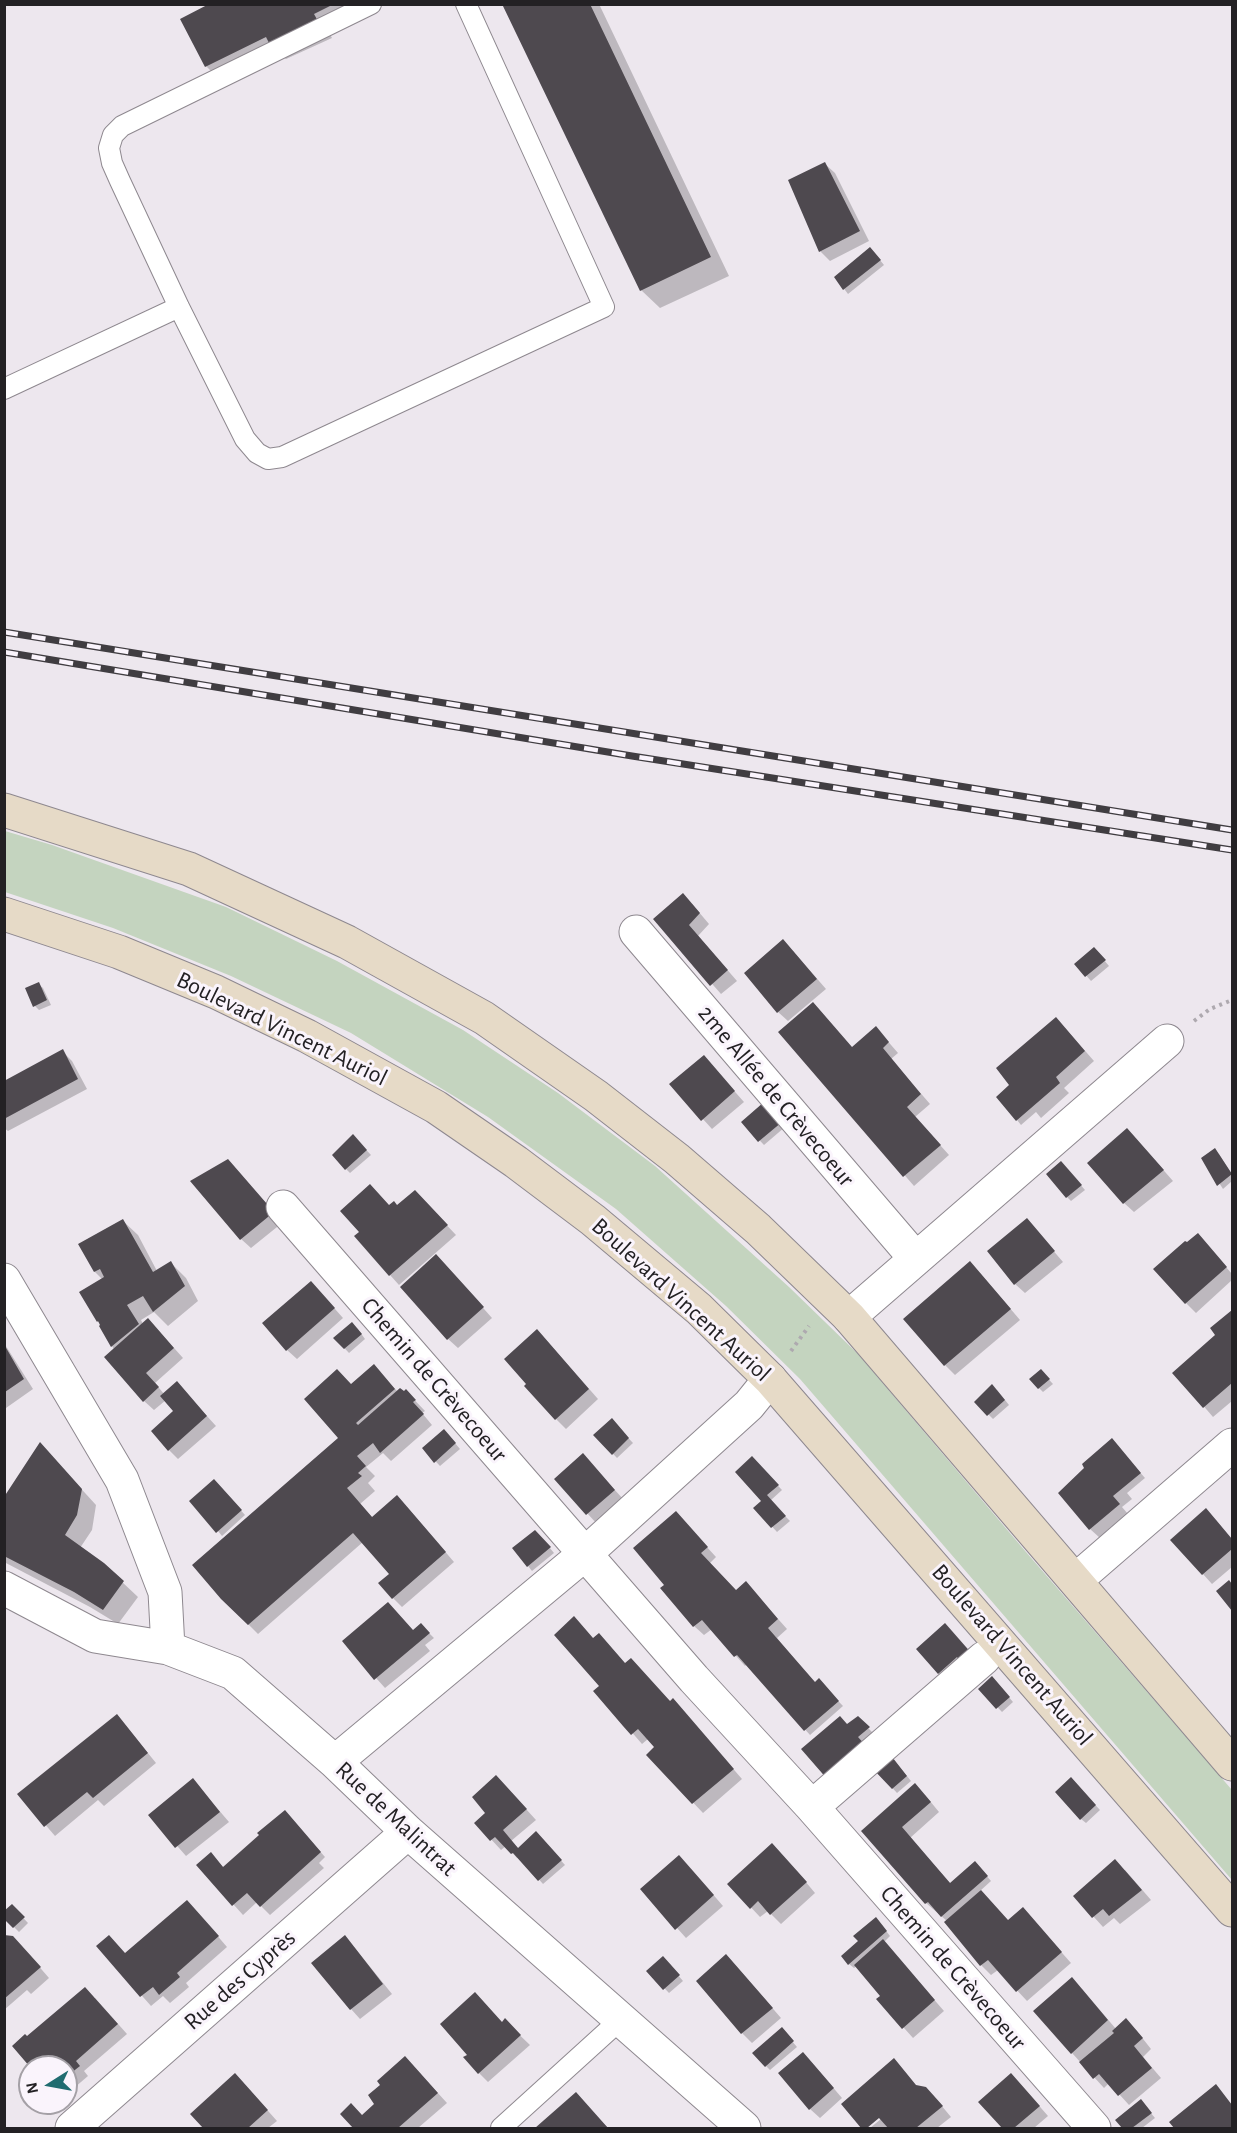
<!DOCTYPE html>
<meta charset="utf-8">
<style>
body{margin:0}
#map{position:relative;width:1237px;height:2133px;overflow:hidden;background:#ede7ee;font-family:"Alegreya Sans",sans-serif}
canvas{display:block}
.frame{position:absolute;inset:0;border:6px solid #232124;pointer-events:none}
.north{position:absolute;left:18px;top:2055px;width:60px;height:60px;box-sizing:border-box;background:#faf4fc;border:2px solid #a4a0a6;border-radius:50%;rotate:259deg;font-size:16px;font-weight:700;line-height:24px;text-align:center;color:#232124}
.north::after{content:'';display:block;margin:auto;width:21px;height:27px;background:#206c70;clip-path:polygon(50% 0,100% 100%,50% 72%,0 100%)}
</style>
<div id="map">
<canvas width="1237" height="2133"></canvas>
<div class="frame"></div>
<div class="north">N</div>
</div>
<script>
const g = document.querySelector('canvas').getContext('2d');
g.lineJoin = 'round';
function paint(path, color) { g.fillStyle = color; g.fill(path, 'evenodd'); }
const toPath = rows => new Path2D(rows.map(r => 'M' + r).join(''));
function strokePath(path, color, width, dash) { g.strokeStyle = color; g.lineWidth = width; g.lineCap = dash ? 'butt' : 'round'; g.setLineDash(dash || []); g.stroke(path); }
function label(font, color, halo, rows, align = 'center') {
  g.font = font + ' "Alegreya Sans",sans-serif'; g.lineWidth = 6; g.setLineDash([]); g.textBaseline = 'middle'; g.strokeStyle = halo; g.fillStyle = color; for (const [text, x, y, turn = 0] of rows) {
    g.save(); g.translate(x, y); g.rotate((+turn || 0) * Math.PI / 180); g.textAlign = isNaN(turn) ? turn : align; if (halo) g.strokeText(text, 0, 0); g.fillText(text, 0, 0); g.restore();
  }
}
const green = toPath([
 [5,831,52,845,226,907,337,961,463,1030,558,1093,655,1166,789,1287,858,1354,1026,1552,1232,1790,1232,1880,800,1379,726,1306,616,1209,488,1117,351,1033,231,976,113,928,5,892]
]);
const shadow = toPath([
 [213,4,378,4,327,29,332,38,286,59,278,52,221,81,206,66,182,19],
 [504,4,599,4,729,276,660,308,641,290],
 [825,164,835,173,869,241,830,261,820,251],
 [875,254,884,265,848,294,836,278],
 [692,904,709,924,698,936,737,981,721,994,655,919],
 [793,951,826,989,788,1021,778,1012],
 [1098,953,1109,966,1091,981,1076,964],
 [38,984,43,988,51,1005,39,1010,35,1006],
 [1065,1028,1094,1061,1064,1088,1069,1093,1041,1118,1036,1112,1021,1125,1017,1120],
 [780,1032,852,1048,885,1038,898,1053,891,1059,930,1104,915,1117,949,1155,914,1186],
 [62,1051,72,1061,87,1089,8,1131,4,1128,4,1083],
 [713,1067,744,1102,712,1129,671,1084],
 [764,1104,785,1127,764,1145,743,1123],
 [353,1136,371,1155,350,1173,346,1169],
 [1137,1140,1173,1181,1134,1212,1124,1203],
 [1219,1154,1232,1175,1232,1181,1223,1189,1203,1158],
 [228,1161,282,1223,251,1248,241,1239],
 [1066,1168,1085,1190,1071,1201,1067,1197],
 [424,1201,456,1235,399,1285,390,1275,389,1207],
 [1027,1220,1063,1262,1025,1293,1015,1284],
 [123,1221,138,1235,157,1271,171,1263,186,1278,198,1301,168,1326,154,1312,141,1320,143,1324,158,1330,183,1358,155,1383,164,1394,186,1393,216,1426,178,1459,169,1450,175,1411,166,1400,154,1410,144,1401,112,1346,103,1326,98,1321,103,1280,95,1272,80,1245],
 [1207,1245,1232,1274,1232,1280,1196,1313,1186,1303],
 [446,1266,492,1318,458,1348,448,1339],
 [980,1273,1020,1320,955,1375,945,1365],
 [320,1292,343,1318,297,1359,287,1350],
 [1232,1311,1232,1401,1213,1417,1175,1373,1217,1336,1212,1329],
 [357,1328,365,1339,349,1353,335,1338],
 [547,1341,598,1399,566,1429,556,1419],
 [4,1343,33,1389,6,1408,4,1406],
 [1041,1371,1053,1384,1043,1392,1031,1380],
 [383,1376,398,1392,404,1393,406,1391,425,1411,422,1413,432,1425,391,1461,383,1453,366,1467,375,1476,368,1483,375,1491,360,1504,373,1518,407,1507,454,1562,402,1607,393,1598,391,1574,363,1542,258,1634,222,1598,340,1438,351,1386],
 [997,1390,1009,1405,993,1419,976,1402],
 [616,1425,633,1443,617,1458,595,1435],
 [449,1436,460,1449,440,1466,424,1449],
 [1116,1445,1145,1478,1127,1493,1132,1499,1122,1507,1128,1514,1100,1538,1090,1529],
 [752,1458,782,1490,770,1501,790,1521,777,1532,755,1508,763,1501],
 [54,1459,96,1505,92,1530,80,1548,103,1564,138,1597,118,1624,90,1607,4,1562,4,1500],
 [592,1465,624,1500,597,1524,556,1479],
 [219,1486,245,1515,222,1536,218,1531],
 [1216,1520,1232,1540,1232,1567,1212,1584,1172,1540],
 [685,1523,716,1557,709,1564,736,1592,755,1593,787,1629,777,1638,815,1684,819,1681,843,1706,810,1735,747,1664,745,1666,712,1629,704,1635,694,1626,666,1585],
 [540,1536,554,1553,532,1571,528,1566],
 [421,1625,434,1638,425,1645,430,1651,385,1688,344,1642,413,1631],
 [594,1639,671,1702,682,1710,742,1779,703,1813,648,1755,656,1747,648,1739,642,1744,596,1691,601,1686],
 [918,1649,976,1660,943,1678],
 [996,1682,1013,1702,1002,1712,980,1689],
 [858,1718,878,1738,866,1748,848,1726],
 [126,1726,156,1763,104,1806,98,1800,55,1836,19,1794],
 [893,1759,911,1781,897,1793,874,1768],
 [1071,1779,1100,1810,1086,1823,1081,1819],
 [193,1780,229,1822,186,1856,150,1815],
 [506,1787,536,1820,511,1841,519,1849,536,1833,565,1865,543,1884,518,1856,517,1858,506,1846,501,1850,476,1823,488,1813],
 [925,1795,939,1812,910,1838,951,1884,979,1867,991,1881,980,1891,1008,1922,1032,1919,1071,1963,1027,2001,998,1970,991,1975,981,1965,947,1921,926,1903,863,1831],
 [289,1816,325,1857,319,1863,324,1868,270,1915,257,1902,243,1915,198,1865,211,1854,224,1868],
 [691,1869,723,1906,686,1938,642,1889],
 [1125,1870,1151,1900,1120,1924,1114,1918,1103,1927,1075,1896],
 [805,1881,815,1893,781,1924,768,1911,760,1917,729,1884],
 [12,1906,28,1923,19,1932,4,1917],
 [197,1912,227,1947,186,1983,189,1987,170,2003,163,1996,151,2006,98,1946,126,1954],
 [880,1923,890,1936,884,1942,944,2011,913,2038,878,1999,882,1996,857,1966,854,1968,849,1964],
 [4,1937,23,1948,49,1978,31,1994,27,1990,4,2010],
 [354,1947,392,1994,360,2019,351,2009],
 [667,1962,683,1981,669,1993,648,1971],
 [736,1966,781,2018,752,2043,742,2033],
 [1082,1989,1116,2029,1136,2030,1151,2049,1143,2057,1161,2078,1129,2105,1109,2083,1104,2088,1072,2053],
 [95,1998,127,2034,84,2071,88,2076,74,2088,68,2082,66,2083,66,2067,32,2067,27,2038],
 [505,2021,530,2045,488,2082,479,2073,502,2023],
 [786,2034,797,2047,770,2070,766,2066],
 [812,2063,842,2098,820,2118,810,2109],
 [415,2068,447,2103,418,2128,355,2128,342,2114,363,2117],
 [245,2085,277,2121,268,2128,205,2128,192,2114],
 [1021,2085,1048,2116,1034,2128,1004,2128,981,2102],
 [1216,2086,1232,2105,1232,2128,1176,2128,1171,2122],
 [576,2095,608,2128,538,2128],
 [936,2099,951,2117,937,2128,870,2128,881,2119,879,2117,863,2128,843,2104],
 [1145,2106,1155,2118,1142,2128,1124,2128,1117,2120]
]);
const building = toPath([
 [209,4,334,4,314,14,319,23,270,45,266,37,205,67,180,19],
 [502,4,590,4,711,257,640,291],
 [825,162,860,231,819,252,788,180],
 [870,247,881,260,843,290,834,277],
 [683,893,700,913,689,925,728,970,710,986,653,919],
 [783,939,817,979,777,1013,744,973],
 [1094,947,1106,960,1085,977,1074,964],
 [39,982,47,1000,33,1007,25,988],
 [813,1002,852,1047,876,1026,889,1042,883,1048,921,1094,907,1107,941,1145,903,1177,778,1032],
 [1056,1017,1085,1051,1056,1077,1060,1083,1016,1121,996,1097,1009,1085,996,1068],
 [63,1049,78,1079,4,1119,4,1081],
 [704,1055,735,1091,701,1121,669,1084],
 [764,1102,782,1122,758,1142,741,1122],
 [1127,1128,1164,1170,1123,1204,1087,1163],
 [353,1134,367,1150,345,1170,332,1155],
 [1215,1148,1232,1174,1217,1186,1201,1158],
 [228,1159,274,1212,240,1240,190,1181],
 [1061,1161,1082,1185,1066,1198,1046,1174],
 [370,1184,389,1205,394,1201,397,1205,415,1190,448,1225,389,1276,354,1236,359,1232,340,1211],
 [1027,1218,1055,1251,1014,1285,987,1251],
 [123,1219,153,1272,171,1261,185,1286,153,1312,143,1296,127,1305,139,1324,111,1347,99,1326,100,1325,98,1321,97,1322,79,1292,104,1277,100,1269,94,1272,78,1244],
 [1198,1233,1227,1267,1185,1304,1153,1269,1185,1241,1187,1242],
 [436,1254,484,1307,447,1340,400,1287],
 [970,1261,1011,1309,944,1366,903,1319],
 [311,1281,335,1308,286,1351,262,1323],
 [1232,1310,1232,1383,1203,1408,1172,1373,1215,1335,1210,1328],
 [148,1318,174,1348,146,1373,159,1387,143,1402,104,1357],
 [352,1322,362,1334,344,1349,333,1338],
 [537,1329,589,1389,555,1420,524,1386,526,1384,504,1359],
 [5,1346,24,1379,5,1392],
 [374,1364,395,1389,356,1423,358,1425,400,1388,404,1391,406,1389,416,1400,413,1402,424,1414,380,1453,373,1443,357,1456,366,1466,358,1473,362,1476,347,1488,372,1517,397,1495,446,1552,392,1599,378,1583,389,1574,353,1533,248,1625,221,1599,192,1565,338,1438,304,1399,337,1369,351,1384],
 [1041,1369,1050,1379,1038,1389,1029,1379],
 [177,1381,207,1416,168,1451,151,1431,173,1411,160,1396],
 [992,1384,1005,1400,987,1416,974,1402],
 [612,1418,629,1438,612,1455,593,1435],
 [444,1429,456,1443,434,1463,422,1448],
 [1112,1438,1141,1473,1113,1496,1120,1504,1089,1530,1058,1493,1084,1468,1082,1464],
 [40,1442,82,1489,77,1515,65,1535,104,1563,124,1581,103,1610,74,1592,4,1556,4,1497],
 [583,1453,615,1490,586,1515,554,1479],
 [752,1456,779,1485,767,1495,786,1516,771,1528,753,1508,761,1501,735,1472],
 [214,1479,242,1510,216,1533,189,1501],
 [1206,1508,1232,1539,1232,1549,1202,1575,1170,1540],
 [676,1511,708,1547,701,1553,736,1590,746,1581,778,1619,768,1628,815,1682,819,1678,839,1701,804,1731,737,1655,734,1657,702,1620,693,1627,660,1588,664,1585,633,1548],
 [535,1530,551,1547,527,1567,512,1548],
 [1229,1580,1232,1584,1232,1611,1216,1591],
 [388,1602,413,1630,421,1623,430,1633,374,1680,342,1641],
 [574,1616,593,1638,599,1633,625,1663,631,1658,670,1701,673,1698,734,1769,692,1804,646,1755,654,1747,638,1729,631,1735,623,1726,593,1691,599,1686,554,1635],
 [945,1623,973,1655,962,1664,957,1657,938,1674,916,1649],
 [992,1676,1010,1697,996,1709,978,1689],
 [117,1714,148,1753,93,1798,87,1792,44,1827,17,1794],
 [840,1716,847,1724,858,1716,870,1727,858,1737,867,1747,828,1780,801,1749],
 [889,1753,907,1776,892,1789,872,1768],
 [496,1775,527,1809,503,1830,518,1848,536,1831,562,1860,538,1881,513,1853,511,1854,495,1837,490,1841,474,1823,485,1813,472,1797],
 [1071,1777,1096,1805,1080,1820,1055,1792],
 [193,1778,220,1812,175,1848,148,1815],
 [915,1783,931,1802,902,1827,950,1883,975,1861,988,1876,941,1917,928,1902,925,1904,861,1831],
 [285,1810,321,1852,260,1907,247,1893,232,1906,196,1865,211,1852,223,1867,259,1835,257,1833],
 [772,1843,807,1882,770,1915,758,1901,750,1909,727,1884],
 [679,1855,714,1895,675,1930,640,1889],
 [1115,1859,1142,1890,1109,1916,1103,1909,1092,1918,1073,1896],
 [981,1890,1008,1920,1023,1907,1062,1952,1016,1992,988,1960,980,1966,944,1922],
 [187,1900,219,1936,177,1973,180,1977,159,1995,153,1987,140,1997,96,1946,109,1935,125,1953],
 [12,1904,25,1917,13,1928,4,1919,4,1911],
 [876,1917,887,1931,848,1965,841,1956,858,1941,853,1936],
 [4,1935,13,1936,41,1967,4,1999],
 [345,1935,383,1984,350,2010,311,1963],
 [883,1939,935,2000,902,2029,876,1999,880,1996,854,1965],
 [726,1954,773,2008,741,2034,696,1981],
 [663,1956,680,1975,663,1990,646,1971],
 [1072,1977,1108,2020,1071,2054,1033,2011],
 [85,1987,118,2024,76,2061,80,2066,66,2077,66,2067,30,2067,12,2046,25,2034,27,2036],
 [475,1992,502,2022,505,2018,521,2035,478,2074,463,2057,467,2055,440,2024],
 [1126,2018,1143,2038,1134,2046,1152,2068,1118,2096,1099,2074,1093,2079,1079,2062,1114,2033,1112,2031],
 [782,2027,794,2041,765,2067,752,2053],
 [803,2052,834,2088,809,2110,778,2073],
 [405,2056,438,2093,398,2128,353,2128,340,2114,351,2103,362,2115,374,2104,368,2095,380,2085,377,2081],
 [894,2058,916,2085,926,2087,943,2106,916,2128,888,2128,879,2118,867,2128,861,2128,841,2104],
 [235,2073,268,2110,248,2128,203,2128,190,2114],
 [1011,2073,1040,2106,1014,2128,1002,2128,978,2102],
 [1216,2084,1232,2105,1232,2128,1174,2128,1169,2122],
 [576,2092,608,2128,535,2128],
 [1141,2099,1152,2113,1132,2128,1122,2128,1115,2120]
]);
const path = toPath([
 [1194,1021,1210,1009,1232,1000],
 [791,1351,809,1326]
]);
const lane = toPath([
 [371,4,122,126,113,135,109,148,112,163,120,181,179,307,245,439,257,453,268,459,282,457,604,307,466,4],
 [4,389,179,307],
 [501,2128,620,2020]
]);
const street = toPath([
 [636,932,916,1259],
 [283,1207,694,1679,812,1807,1094,2128],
 [4,1280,122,1480,165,1592,168,1648],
 [849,1317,1167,1041],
 [1076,1580,1232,1445],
 [4,1588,95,1636,168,1648,233,1673,335,1762,408,1832,744,2128],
 [335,1762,586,1553,749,1405,770,1379],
 [812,1807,984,1658],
 [72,2128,408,1832]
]);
const secondary = toPath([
 [4,810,189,869,347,942,484,1018,596,1096,677,1159,758,1229,849,1317,1232,1764],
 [4,914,119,952,216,992,307,1036,436,1107,516,1162,593,1220,699,1309,770,1379,1232,1910]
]);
const rail = toPath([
 [4,632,1232,830],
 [4,652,632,756,1232,850]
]);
const streetNames = [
 ["Boulevard Vincent Auriol",282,1029,26],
 ["2me Allée de Crèvecoeur",776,1096,50],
 ["Boulevard Vincent Auriol",681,1300,42],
 ["Chemin de Crèvecoeur",434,1380,49],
 ["Boulevard Vincent Auriol",1012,1655,49],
 ["Rue de Malintrat",396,1819,43],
 ["Chemin de Crèvecoeur",953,1968,49],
 ["Rue des Cyprès",240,1980,-41]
];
paint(green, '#c4d4bf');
paint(shadow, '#0003');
paint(building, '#4e494f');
strokePath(lane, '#8e888f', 22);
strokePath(street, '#8e888f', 35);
strokePath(secondary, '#8e888f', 35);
strokePath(path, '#aea9af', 4, [3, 4.5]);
strokePath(lane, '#fff', 20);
strokePath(street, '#fff', 33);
strokePath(secondary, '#e6dac7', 33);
strokePath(rail, '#403d41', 7);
strokePath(rail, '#faf4fc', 4.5, [14]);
label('24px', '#232124', '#faf4fc', streetNames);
</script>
